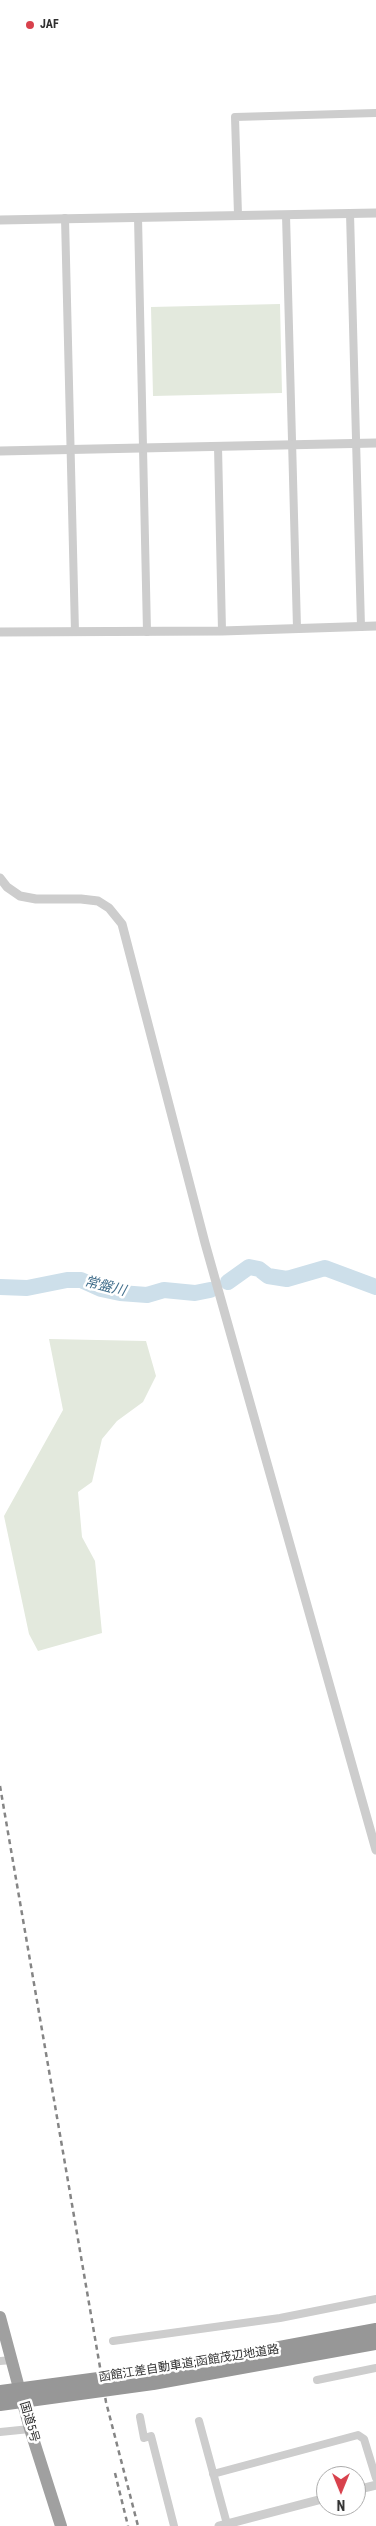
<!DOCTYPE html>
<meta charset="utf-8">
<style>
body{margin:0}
#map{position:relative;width:376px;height:2526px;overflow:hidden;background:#fff;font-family:"Roboto Condensed",sans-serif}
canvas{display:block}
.north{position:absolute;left:316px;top:2466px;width:50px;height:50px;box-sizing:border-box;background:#fff;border:1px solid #acacac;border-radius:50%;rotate:180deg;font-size:14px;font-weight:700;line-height:20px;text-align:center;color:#303030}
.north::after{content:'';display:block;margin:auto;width:18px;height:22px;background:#d8414c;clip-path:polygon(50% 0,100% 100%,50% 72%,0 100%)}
</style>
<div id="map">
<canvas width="376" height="2526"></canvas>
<div class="north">N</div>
</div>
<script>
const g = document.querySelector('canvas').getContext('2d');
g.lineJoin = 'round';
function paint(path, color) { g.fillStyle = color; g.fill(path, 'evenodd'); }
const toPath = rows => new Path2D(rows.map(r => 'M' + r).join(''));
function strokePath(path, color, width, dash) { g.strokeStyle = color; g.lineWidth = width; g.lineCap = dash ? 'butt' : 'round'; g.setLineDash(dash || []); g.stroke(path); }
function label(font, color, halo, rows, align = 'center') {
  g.font = font + ' "Roboto Condensed","Noto Sans JP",sans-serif'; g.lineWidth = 5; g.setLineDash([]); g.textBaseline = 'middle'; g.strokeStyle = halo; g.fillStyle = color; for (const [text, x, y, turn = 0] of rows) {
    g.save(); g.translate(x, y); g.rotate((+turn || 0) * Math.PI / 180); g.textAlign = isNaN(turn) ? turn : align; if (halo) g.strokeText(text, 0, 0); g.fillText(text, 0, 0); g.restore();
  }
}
const green = toPath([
 [280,304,282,393,153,396,151,307],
 [49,1339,146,1341,156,1376,143,1402,117,1421,102,1439,92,1482,78,1492,82,1537,95,1561,102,1633,38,1651,29,1634,4,1516,63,1410]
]);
const river = toPath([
 [228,1282,249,1267,259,1269,268,1276,287,1279,325,1268,376,1287],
 [0,1287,27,1288,67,1280,81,1280,101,1289,120,1293,147,1295,164,1290,195,1293,210,1290]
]);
const minor = toPath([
 [350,213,361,627],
 [238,215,235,117,376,113],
 [286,215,297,628],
 [138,217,147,632],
 [65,218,75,632],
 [218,446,222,631],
 [113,2341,280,2318,376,2299],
 [0,2361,12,2360],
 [317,2380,376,2368],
 [140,2417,144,2438,151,2436,174,2526],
 [199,2421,227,2524],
 [0,2432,30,2429],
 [213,2474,358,2435,364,2439,376,2478]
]);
const tertiary = toPath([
 [0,220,376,213],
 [0,451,376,443],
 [0,632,222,631,376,626],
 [0,878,7,887,20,896,36,899,81,899,98,901,109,908,122,924,205,1243,376,1850],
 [356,2490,376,2485],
 [219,2526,326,2498]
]);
const trunk = toPath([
 [0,2317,30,2429,61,2526]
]);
const rail = toPath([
 [0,1786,106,2402,138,2526],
 [115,2473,128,2526]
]);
const motorwayBridge = toPath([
 [0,2392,151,2372,376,2330],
 [0,2404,153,2383,376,2343]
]);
const markers = [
 [30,25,5,"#d8414c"]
];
const poiNames = [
 ["JAF",40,25]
];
const streetNames = [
 ["函館江差自動車道;函館茂辺地道路",189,2364,-9],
 ["国道5号",29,2422,74]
];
const waterNames = [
 ["常盤川",105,1287,14]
];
paint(green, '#e3e9dd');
strokePath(river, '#cddfea', 16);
strokePath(minor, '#cdcdcd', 8);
strokePath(tertiary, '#cdcdcd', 9);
strokePath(trunk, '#a0a0a0', 12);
strokePath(rail, '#858585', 2.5, [5, 4]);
strokePath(motorwayBridge, '#979797', 14);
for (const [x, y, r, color] of markers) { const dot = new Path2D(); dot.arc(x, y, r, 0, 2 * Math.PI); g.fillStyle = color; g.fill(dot); strokePath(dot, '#fff', 2); }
label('bold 12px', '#303030', '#fff', poiNames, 'left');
label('12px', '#303030', '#fff', streetNames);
label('italic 14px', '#44708d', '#fff', waterNames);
</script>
